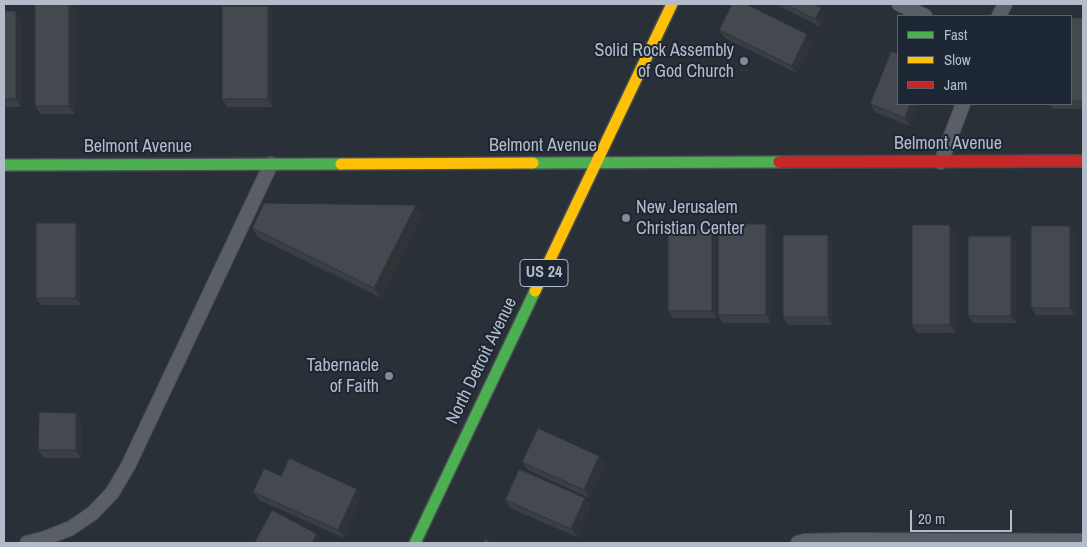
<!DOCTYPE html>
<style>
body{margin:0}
#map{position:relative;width:1087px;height:547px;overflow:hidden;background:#2a3038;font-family:"Archivo Narrow",sans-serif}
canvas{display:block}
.frame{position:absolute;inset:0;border:5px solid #b4bcc9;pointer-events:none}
.legend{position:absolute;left:897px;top:15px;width:175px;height:90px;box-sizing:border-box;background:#1d2633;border:1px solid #59626f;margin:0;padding:6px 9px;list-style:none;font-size:15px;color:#b4bcc9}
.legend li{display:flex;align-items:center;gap:10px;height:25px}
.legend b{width:25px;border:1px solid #59626f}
.scale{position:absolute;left:910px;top:510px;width:102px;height:22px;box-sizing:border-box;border:2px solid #b4bcc9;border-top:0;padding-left:6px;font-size:15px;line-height:18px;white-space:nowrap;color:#b4bcc9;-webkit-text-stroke:4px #1d2633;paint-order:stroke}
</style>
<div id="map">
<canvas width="1087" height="547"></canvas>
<div class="frame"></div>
<ul class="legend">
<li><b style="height:6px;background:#4caf50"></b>Fast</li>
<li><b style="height:6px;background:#ffc107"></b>Slow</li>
<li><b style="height:6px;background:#c62828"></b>Jam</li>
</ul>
<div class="scale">20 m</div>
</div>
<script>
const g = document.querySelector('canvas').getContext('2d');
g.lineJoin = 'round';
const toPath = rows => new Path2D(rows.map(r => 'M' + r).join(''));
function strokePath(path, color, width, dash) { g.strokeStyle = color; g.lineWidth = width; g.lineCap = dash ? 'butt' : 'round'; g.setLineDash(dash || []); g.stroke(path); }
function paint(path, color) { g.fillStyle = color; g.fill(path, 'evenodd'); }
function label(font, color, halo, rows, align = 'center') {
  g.font = font + ' "Archivo Narrow",sans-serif'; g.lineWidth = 4; g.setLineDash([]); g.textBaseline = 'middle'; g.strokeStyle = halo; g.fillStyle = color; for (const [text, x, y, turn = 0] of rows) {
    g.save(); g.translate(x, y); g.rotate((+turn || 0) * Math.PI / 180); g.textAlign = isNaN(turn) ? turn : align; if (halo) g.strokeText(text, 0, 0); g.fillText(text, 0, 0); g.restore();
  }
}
const lane = toPath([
 [899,4,925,16],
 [999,16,1005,4],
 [941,162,963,104],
 [27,543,46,538,71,528,93,513,112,493,128,466,271,164],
 [798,543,805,541,848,540,1083,541]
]);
const fast = toPath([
 [533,163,779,162],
 [4,165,341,164],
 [415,543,535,291]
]);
const slow = toPath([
 [341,164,533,163],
 [535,291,672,4]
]);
const jam = toPath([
 [779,162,1083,161]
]);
const wall = toPath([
 [75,4,75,114,41,114,35,106],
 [775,4,823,4,821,8,826,16,821,27],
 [268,6,273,13,273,107,228,107,222,99],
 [4,11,16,11,21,19,21,107,4,107],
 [1071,18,1083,18,1083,109,1053,109,1050,104,1071,104],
 [719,30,807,34,813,42,797,73,725,38],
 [898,54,910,126,875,112,870,104],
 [423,215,381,298,259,238,252,228],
 [766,224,772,232,771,323,723,323,718,315],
 [81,230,81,305,41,305,36,298],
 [955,233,955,333,917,333,912,325],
 [1076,234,1076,315,1036,315,1031,308],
 [717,237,717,318,673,318,668,311],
 [833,243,833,325,788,325,783,317],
 [1017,244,1017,323,973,323,968,316],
 [82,420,81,458,44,458,38,450],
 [599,456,605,464,589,498,528,470,522,462],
 [281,476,362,496,344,538,259,500,253,492],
 [505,500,591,505,577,537,510,508]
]);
const shadedWall = toPath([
 [69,4,75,4,75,114,69,106],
 [813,4,823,4,819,12],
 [268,6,273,13,273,107,268,99],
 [821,8,826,16,821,27,815,19],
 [16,11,21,19,21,107,16,99],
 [807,34,813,42,797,73,792,66],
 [910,104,919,104,910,126,905,118],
 [416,205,423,215,381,298,374,288],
 [76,223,81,230,81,305,76,298],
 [766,224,772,232,771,323,766,315],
 [950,225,955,233,955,333,950,325],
 [1070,226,1076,234,1076,315,1070,308],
 [712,229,717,237,717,318,712,311],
 [828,235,833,243,833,325,828,317],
 [1011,236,1017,244,1017,323,1011,316],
 [76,413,82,420,81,458,76,450],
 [599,456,605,464,589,498,584,490],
 [357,489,362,496,344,538,338,530],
 [585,498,591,505,577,537,571,529],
 [317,534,322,542,322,543,312,543]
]);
const building = toPath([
 [35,4,69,4,69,106,35,106,35,4],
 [732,4,746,4,807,34,792,66,719,30,732,4],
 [785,4,813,4,821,8,815,19,785,4],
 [222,6,268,6,268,99,222,99,222,6],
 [4,11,16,11,16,99,4,99,4,11],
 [1071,18,1083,18,1083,101,1071,101,1071,18],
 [891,51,898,54,898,104,910,104,905,118,870,104,891,51],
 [264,203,416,205,374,288,252,228,264,203],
 [36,223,76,223,76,298,36,298,36,223],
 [718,224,766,224,766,315,718,315,718,224],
 [912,225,950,225,950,325,912,325,912,225],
 [1031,226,1070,226,1070,308,1031,308,1031,226],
 [668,229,712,229,712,311,668,311,668,229],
 [783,235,828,235,828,317,783,317,783,235],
 [968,236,1011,236,1011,316,968,316,968,236],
 [39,412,76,413,76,450,38,450,39,412],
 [538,428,599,456,584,490,522,462,538,428],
 [289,458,357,489,338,530,253,492,264,468,281,476,289,458],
 [519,469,585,498,571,529,505,500,519,469],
 [272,510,317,534,312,543,254,543,272,510],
 [485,539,493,543,483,543,485,539]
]);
const markers = [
 [744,61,5,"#848b96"],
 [626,218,5,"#848b96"],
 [389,376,5,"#848b96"]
];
const shields = [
 [544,273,48]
];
const shieldNames = [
 ["US 24",544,273]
];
const poiNames = [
 ["Solid Rock Assembly",734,51],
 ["of God Church",734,72],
 ["New Jerusalem",636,208,"left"],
 ["Christian Center",636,229,"left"],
 ["Tabernacle",379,366],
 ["of Faith",379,387]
];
const streetNames = [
 ["Belmont Avenue",948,144],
 ["Belmont Avenue",543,146],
 ["Belmont Avenue",138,147],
 ["North Detroit Avenue",482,361,-64]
];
strokePath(lane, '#484c53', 16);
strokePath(fast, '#484c53', 14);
strokePath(slow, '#484c53', 14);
strokePath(jam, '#484c53', 14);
strokePath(lane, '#5a5e66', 14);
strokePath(fast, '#4caf50', 11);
strokePath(slow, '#ffc107', 11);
strokePath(jam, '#c62828', 11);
paint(wall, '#3a3f45');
paint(shadedWall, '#303338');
paint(building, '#444950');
strokePath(building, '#303338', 1);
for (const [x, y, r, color] of markers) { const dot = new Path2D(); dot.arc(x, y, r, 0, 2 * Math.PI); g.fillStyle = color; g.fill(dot); strokePath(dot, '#1d2633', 2); }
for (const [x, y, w] of shields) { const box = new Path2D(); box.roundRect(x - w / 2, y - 13.5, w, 27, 4); g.fillStyle = '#1d2633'; g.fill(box); strokePath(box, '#b4bcc9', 1); }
label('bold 16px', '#b4bcc9', null, shieldNames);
label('18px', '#b4bcc9', '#1d2633', poiNames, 'right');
label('18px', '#b4bcc9', '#1d2633', streetNames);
</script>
